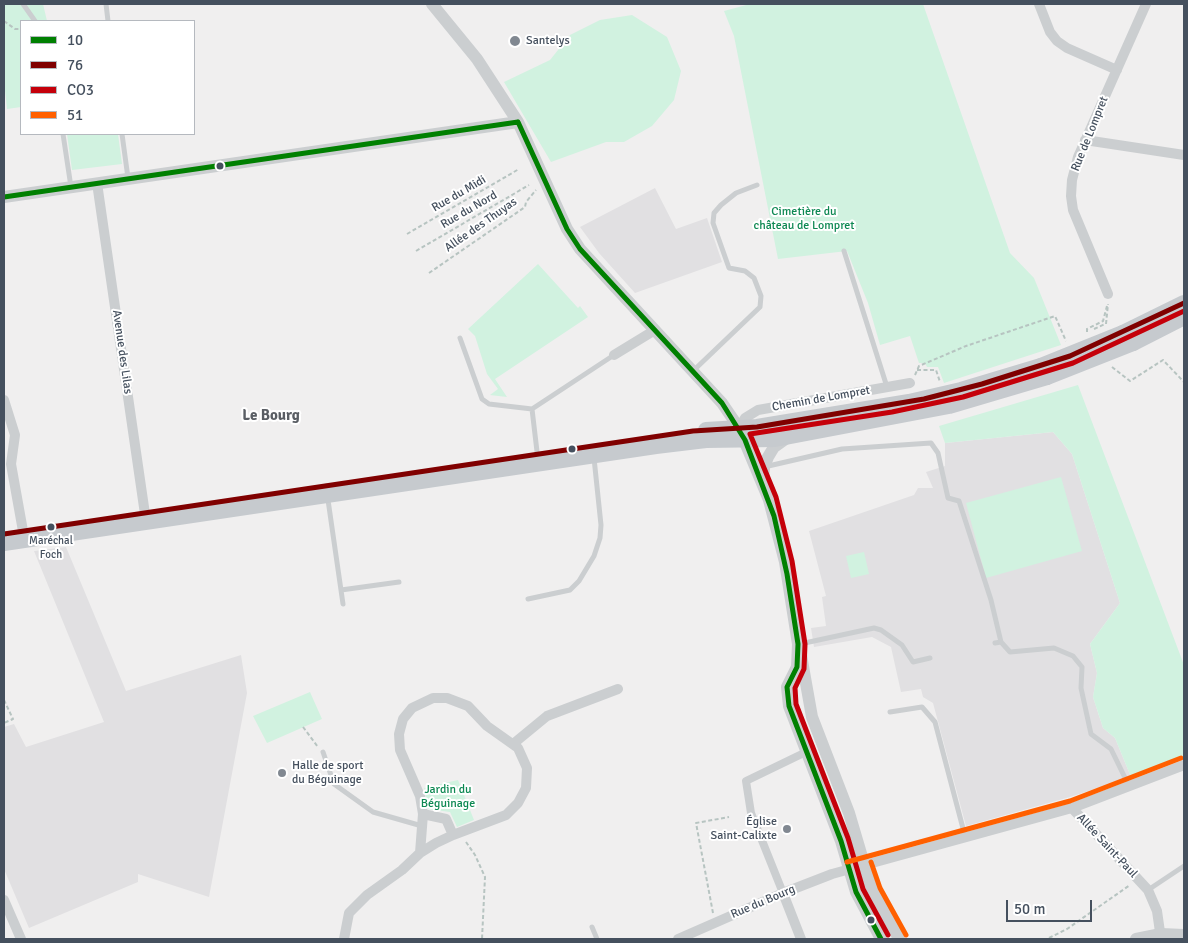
<!DOCTYPE html>
<meta charset="utf-8">
<style>
body{margin:0}
#map{position:relative;width:1188px;height:943px;overflow:hidden;background:#f0efef;font-family:Signika,sans-serif}
canvas{display:block}
.frame{position:absolute;inset:0;border:5px solid #45505e;pointer-events:none}
.legend{position:absolute;left:20px;top:20px;width:175px;height:115px;box-sizing:border-box;background:#fff;border:1px solid #b5b9bf;margin:0;padding:6px 9px;list-style:none;font-size:15px;color:#45505e}
.legend li{display:flex;align-items:center;gap:10px;height:25px}
.legend b{width:25px;border:1px solid #b5b9bf}
.scale{position:absolute;left:1006px;top:900px;width:86px;height:22px;box-sizing:border-box;border:2px solid #45505e;border-top:0;padding-left:6px;font-size:15px;line-height:18px;white-space:nowrap;color:#45505e;-webkit-text-stroke:4px #fff;paint-order:stroke}
</style>
<div id="map">
<canvas width="1188" height="943"></canvas>
<div class="frame"></div>
<ul class="legend">
<li><b style="height:6px;background:#008001"></b>10</li>
<li><b style="height:6px;background:#800000"></b>76</li>
<li><b style="height:6px;background:#c5000a"></b>CO3</li>
<li><b style="height:6px;background:#ff6000"></b>51</li>
</ul>
<div class="scale">50 m</div>
</div>
<script>
const g = document.querySelector('canvas').getContext('2d');
g.lineJoin = 'round';
function paint(path, color) { g.fillStyle = color; g.fill(path, 'evenodd'); }
const toPath = rows => new Path2D(rows.map(r => 'M' + r).join(''));
function strokePath(path, color, width, dash) { g.strokeStyle = color; g.lineWidth = width; g.lineCap = dash ? 'butt' : 'round'; g.setLineDash(dash || []); g.stroke(path); }
function label(font, color, halo, rows, align = 'center') {
  g.font = font + ' Signika,sans-serif'; g.lineWidth = 4; g.setLineDash([]); g.textBaseline = 'middle'; g.strokeStyle = halo; g.fillStyle = color; for (const [text, x, y, turn = 0] of rows) {
    g.save(); g.translate(x, y); g.rotate((+turn || 0) * Math.PI / 180); g.textAlign = isNaN(turn) ? turn : align; if (halo) g.strokeText(text, 0, 0); g.fillText(text, 0, 0); g.restore();
  }
}
const education = toPath([
 [655,188,676,229,707,218,722,262,635,293,599,253,580,227],
 [1053,432,1072,454,1120,603,1090,644,1097,673,1093,697,1103,728,1115,738,1131,777,1070,797,966,826,933,703,923,697,921,689,901,692,891,647,872,637,814,647,811,628,826,626,822,597,826,596,809,531,914,495,918,488,933,488,926,472,945,466,945,443],
 [66,547,126,691,241,655,247,693,209,897,138,874,138,882,29,928,4,869,4,727,14,724,26,747,104,722,34,551]
]);
const green = toPath([
 [4,4,43,4,47,21,21,21,21,107,7,109,4,81],
 [750,4,923,4,1010,253,1034,278,1061,345,944,383,938,367,927,367,925,363,919,363,910,336,880,345,868,303,847,251,778,259,734,36,724,11],
 [632,15,667,37,681,71,674,100,652,126,624,142,606,142,551,162,504,82,550,60,570,35,600,20],
 [67,134,118,134,122,164,72,170],
 [538,264,578,308,580,306,588,317,495,379,507,397,490,395,498,389,487,374,475,336,468,329],
 [1078,385,1184,665,1184,757,1131,777,1115,738,1103,728,1093,697,1097,673,1090,644,1120,603,1072,454,1053,432,945,443,939,426],
 [1061,477,1082,551,986,578,966,503],
 [864,552,869,574,851,578,846,556],
 [310,692,322,719,267,743,253,716],
 [458,780,474,820,457,827,450,812,428,809,424,788]
]);
const path = toPath([
 [4,21,15,29,21,29],
 [407,234,519,169],
 [416,251,529,185],
 [429,273,525,207,526,202,536,190],
 [1106,324,1108,304],
 [1094,329,1105,324],
 [1087,332,1087,329,1103,321,1107,306],
 [1112,367,1130,381,1163,360,1184,382],
 [917,370,936,370,940,382],
 [915,375,919,366,966,346,1055,316,1066,341],
 [4,700,13,719,4,723],
 [303,727,318,747],
 [466,842,475,855,485,877,482,939],
 [713,913,696,823,729,817],
 [1049,938,1067,929,1130,885]
]);
const service = toPath([
 [23,4,35,21],
 [106,4,108,21],
 [63,134,71,187],
 [122,134,128,178],
 [844,251,887,387],
 [460,338,482,399,489,404,532,409,614,355],
 [693,371,760,307,761,296,754,278,745,271,729,268,713,223,714,213,721,205,736,193,757,185],
 [532,409,538,460],
 [764,467,842,449,931,443,938,453,948,498,959,501,991,600,1001,642],
 [326,486,343,604],
 [341,590,399,582],
 [528,599,570,590,579,581,594,556,600,538,601,525,594,458],
 [995,643,1001,642,1010,652,1054,648,1073,656,1082,667,1081,688,1091,734,1111,749,1129,786],
 [800,644,874,628,881,630,902,645,913,662,930,658],
 [890,712,922,707,935,722,965,836],
 [323,752,334,784,373,812,422,826],
 [1148,890,1184,866],
 [592,927,597,939]
]);
const pedestrian = toPath([
 [783,893,751,813,746,781,806,752]
]);
const minor = toPath([
 [1039,4,1050,32,1057,41,1067,48,1117,70],
 [1085,140,1184,155],
 [97,183,146,521],
 [1108,294,1073,210,1071,196,1072,180,1078,157,1146,4],
 [614,355,655,330],
 [4,400,15,435,11,464,23,531],
 [739,428,745,418,758,410,910,383],
 [513,744,547,716,618,689],
 [1072,808,1148,890,1157,911,1161,939],
 [423,814,446,819,453,835],
 [783,893,801,939],
 [4,900,21,939],
 [344,939,349,913,367,895,402,870,420,853,436,843,453,835,506,815,518,803,526,788,527,768,518,748,487,726,468,706,447,698,433,698,412,708,403,719,399,734,400,750,420,796,423,814,420,853],
 [678,939,783,893,832,874,1072,808,1184,765]
]);
const tertiary = toPath([
 [432,4,477,59,518,122,567,229,580,249,722,403,739,428,769,500,785,562,798,644,797,667,787,687,789,706,841,841,856,892,881,939],
 [4,197,518,122],
 [763,482,764,467,768,457,774,447,788,437],
 [801,655,812,717,849,813,870,884,899,939],
 [1136,939,1161,934,1184,935]
]);
const primary = toPath([
 [1123,333,1184,303],
 [1133,343,1184,317],
 [706,430,757,427,909,402,961,390,1041,366],
 [4,543,656,446,706,440,775,439,949,406,1047,377]
]);
const primaryBridge = toPath([
 [1041,366,1123,333],
 [1047,377,1133,343]
]);
const bus1 = toPath([
 [518,122,567,229,580,249,722,403,745,440,774,516,787,574,798,644,797,667,787,687,789,706,841,841,856,892,881,939],
 [4,197,518,122]
]);
const bus2 = toPath([
 [4,534,693,431,757,427,924,399,982,384,1070,356,1184,303]
]);
const bus3 = toPath([
 [888,935,863,889,848,838,796,704,795,688,804,669,805,644,792,561,776,497,750,434,892,412,963,397,1073,363,1184,311]
]);
const bus4 = toPath([
 [847,862,1070,801,1181,758],
 [871,862,880,888,906,935]
]);
const markers = [
 [515,41,6,"#818891"],
 [220,166,4.5,"#45505e"],
 [572,449,4.5,"#45505e"],
 [51,527,4.5,"#45505e"],
 [282,773,5,"#818891"],
 [787,829,5,"#818891"],
 [871,920,4.5,"#45505e"]
];
const busNames = [
 ["Maréchal",51,541],
 ["Foch",51,555]
];
const poiNames = [
 ["Santelys",526,41],
 ["Halle de sport",292,766],
 ["du Béguinage",292,780],
 ["Église",777,822,"right"],
 ["Saint-Calixte",777,836,"right"]
];
const streetNames = [
 ["Rue de Lompret",1090,134,-68],
 ["Rue du Midi",459,194,-30],
 ["Rue du Nord",469,210,-30],
 ["Allée des Thuyas",481,225,-35],
 ["Avenue des Lilas",122,352,82],
 ["Chemin de Lompret",821,399,-10],
 ["Allée Saint-Paul",1107,846,47],
 ["Rue du Bourg",763,902,-23]
];
const parkNames = [
 ["Cimetière du",804,212],
 ["château de Lompret",804,226],
 ["Jardin du",448,790],
 ["Béguinage",448,804]
];
const quarterNames = [
 ["Le Bourg",271,416]
];
paint(education, '#e1e0e2');
paint(green, '#d1f2e0');
strokePath(path, '#b7c4c1', 2, [4, 2.5]);
strokePath(service, '#cbced0', 5);
strokePath(pedestrian, '#cbced0', 8);
strokePath(minor, '#cbced0', 10);
strokePath(tertiary, '#cbced0', 12);
strokePath(primary, '#c6cace', 16);
strokePath(primaryBridge, '#c6cace', 16);
strokePath(bus1, '#008001', 5);
strokePath(bus2, '#800000', 5);
strokePath(bus3, '#c5000a', 5);
strokePath(bus4, '#ff6000', 5);
for (const [x, y, r, color] of markers) { const dot = new Path2D(); dot.arc(x, y, r, 0, 2 * Math.PI); g.fillStyle = color; g.fill(dot); strokePath(dot, '#fff', 2); }
label('11px', '#45505e', '#fff', busNames);
label('12px', '#45505e', '#fff', poiNames, 'left');
label('12px', '#45505e', '#fff', streetNames);
label('12px', '#0d8852', '#fff', parkNames);
label('bold 15px', '#5a5e64', '#fff', quarterNames);
</script>
